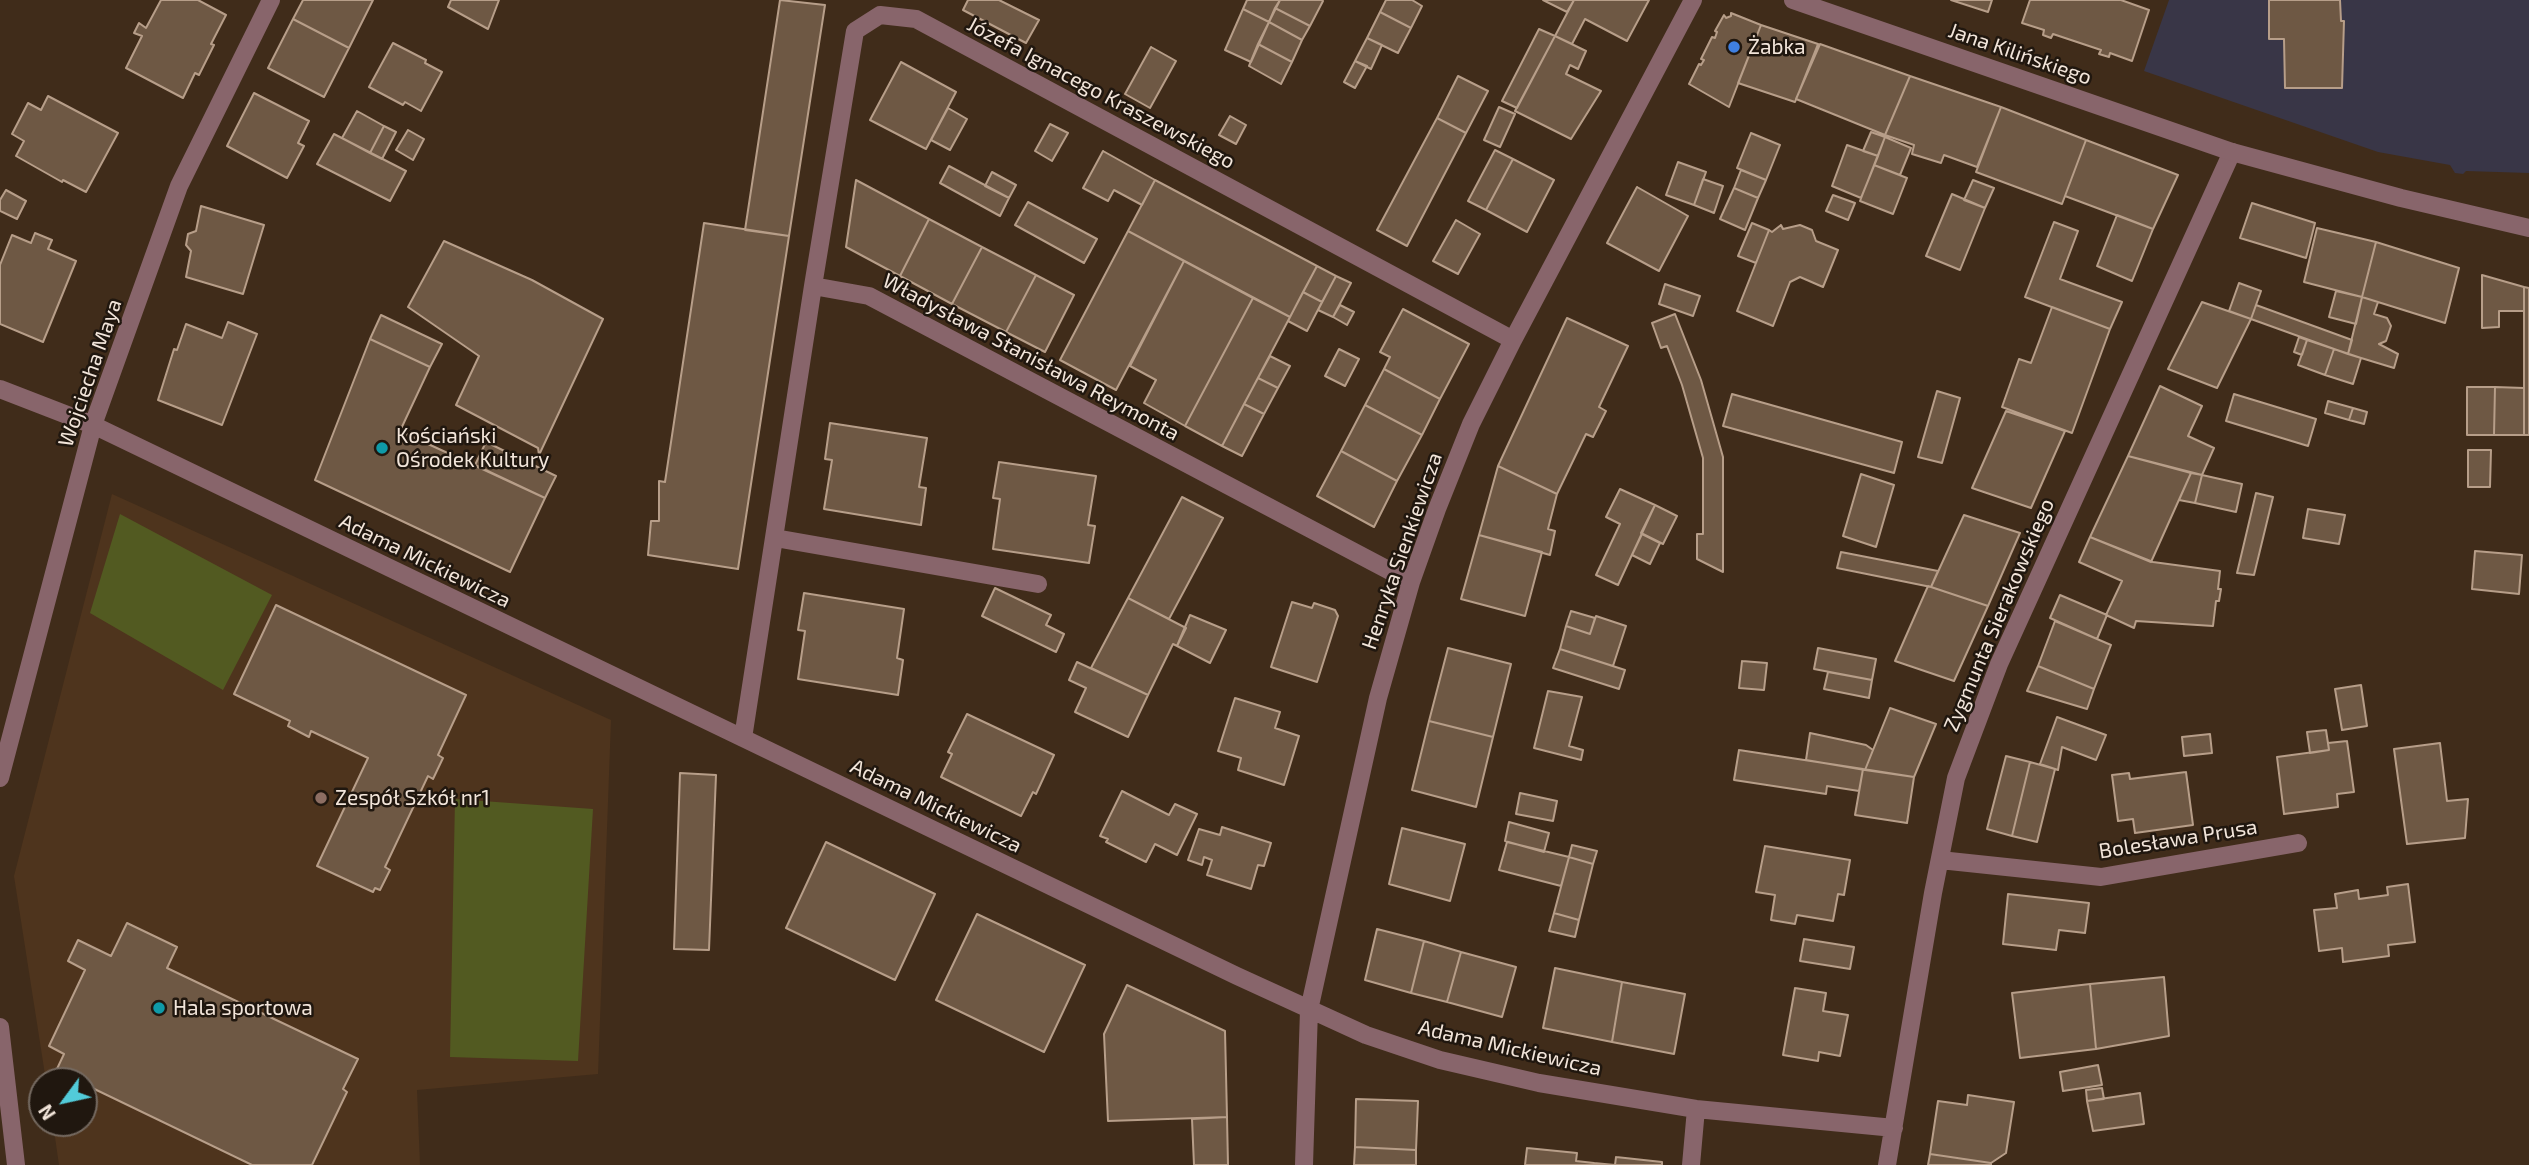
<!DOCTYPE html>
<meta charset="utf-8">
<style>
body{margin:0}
#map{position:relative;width:2529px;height:1165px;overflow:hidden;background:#402c1a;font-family:"Exo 2",sans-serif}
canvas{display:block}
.north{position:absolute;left:28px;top:1067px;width:70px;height:70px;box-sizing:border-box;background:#20170f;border:2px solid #746960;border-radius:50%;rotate:237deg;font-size:19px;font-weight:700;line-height:28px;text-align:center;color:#f2e5da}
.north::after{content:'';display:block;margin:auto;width:24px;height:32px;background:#52cbd9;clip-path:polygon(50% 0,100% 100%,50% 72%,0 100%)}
</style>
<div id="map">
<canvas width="2529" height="1165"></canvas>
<div class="north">N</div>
</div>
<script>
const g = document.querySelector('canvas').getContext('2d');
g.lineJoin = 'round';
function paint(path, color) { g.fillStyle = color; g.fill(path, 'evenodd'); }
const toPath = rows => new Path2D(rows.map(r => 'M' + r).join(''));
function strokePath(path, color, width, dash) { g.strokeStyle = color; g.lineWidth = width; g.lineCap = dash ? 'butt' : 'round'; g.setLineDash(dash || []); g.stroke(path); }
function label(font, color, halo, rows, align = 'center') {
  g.font = font + ' "Exo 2",sans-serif'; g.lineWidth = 5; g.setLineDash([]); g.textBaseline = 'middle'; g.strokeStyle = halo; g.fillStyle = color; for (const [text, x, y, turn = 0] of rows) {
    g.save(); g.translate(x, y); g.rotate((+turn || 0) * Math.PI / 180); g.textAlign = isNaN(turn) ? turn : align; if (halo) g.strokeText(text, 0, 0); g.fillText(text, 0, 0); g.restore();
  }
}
const built = toPath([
 [112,494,611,720,598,1074,417,1090,420,1165,59,1165,53,1123,84,1123,84,1081,46,1081,14,876]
]);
const medical = toPath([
 [2169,0,2529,0,2529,173,2466,171,2463,174,2455,173,2450,165,2378,152,2144,71]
]);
const green = toPath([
 [120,514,272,595,223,690,90,613],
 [455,799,593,809,578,1061,450,1057]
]);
const building = toPath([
 [161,0,198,0,226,15,211,44,214,45,199,75,195,73,183,98,126,68,142,36,134,33,139,23,146,28,161,0],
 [303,0,373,0,349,48,293,19,303,0],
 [451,0,499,0,488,29,448,7,451,0],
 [780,0,825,5,789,236,745,230,780,0],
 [968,0,999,0,1039,20,1026,43,963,10,968,0],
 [1247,0,1280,0,1269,22,1243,9,1247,0],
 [1280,0,1322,0,1323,1,1310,26,1275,8,1280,0],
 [1386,0,1412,0,1422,6,1411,28,1380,12,1386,0],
 [1543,0,1574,0,1567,12,1543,0],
 [1574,0,1649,0,1627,41,1585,19,1572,44,1555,36,1574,0],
 [1951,0,1992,0,1988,12,1951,0],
 [2030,0,2121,0,2149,10,2132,61,2110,53,2109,57,2099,54,2101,50,2053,34,2051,38,2043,35,2044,30,2022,23,2030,0],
 [2269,0,2340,0,2341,21,2344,21,2342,88,2285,88,2284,39,2269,39,2269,0],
 [1275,8,1310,26,1302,40,1269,22,1275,8],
 [1243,9,1269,22,1251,62,1225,50,1243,9],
 [1380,12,1411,28,1398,53,1367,38,1380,12],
 [1731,13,1761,25,1729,107,1689,84,1699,64,1701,65,1704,60,1701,59,1712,37,1715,38,1717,32,1715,31,1724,15,1726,18,1731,16,1731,13],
 [293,19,349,48,324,97,268,68,293,19],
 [1269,22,1302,40,1292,62,1258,44,1269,22],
 [1761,25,1818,44,1795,102,1738,83,1761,25],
 [1539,29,1555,36,1517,108,1502,101,1539,29],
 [1555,36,1586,51,1578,69,1570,65,1566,74,1601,91,1571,139,1515,111,1555,36],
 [1367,38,1382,45,1371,69,1355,61,1367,38],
 [393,43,426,60,425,63,442,72,421,111,405,102,403,105,369,87,393,43],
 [1258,44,1292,62,1281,84,1249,66,1258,44],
 [1820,44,1910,76,1885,135,1796,99,1820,44],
 [1151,47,1176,61,1150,108,1125,94,1151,47],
 [1355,61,1367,66,1355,88,1344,82,1355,61],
 [901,62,956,92,926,149,870,120,901,62],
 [1458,76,1488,91,1466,133,1437,118,1458,76],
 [1910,76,2001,107,1977,167,1944,155,1941,163,1912,154,1914,145,1885,135,1910,76],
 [254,93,309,121,298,143,304,146,287,178,227,146,254,93],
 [48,96,118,133,86,192,63,180,62,182,16,156,24,141,12,134,28,103,41,110,48,96],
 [1499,107,1515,114,1500,147,1484,140,1499,107],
 [2001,107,2086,140,2062,204,1976,172,2001,107],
 [948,108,967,119,950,150,931,140,948,108],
 [357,111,384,126,370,153,342,138,357,111],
 [1230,116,1246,125,1236,144,1219,135,1230,116],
 [1437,118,1466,133,1407,246,1377,230,1437,118],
 [1050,124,1068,133,1052,161,1035,151,1050,124],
 [384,126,396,132,382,159,370,153,384,126],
 [408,130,424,139,413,160,396,150,408,130],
 [1871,132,1885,137,1878,156,1863,151,1871,132],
 [1751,133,1780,145,1766,180,1737,168,1751,133],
 [334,134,406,171,390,201,317,164,334,134],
 [1885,137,1911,148,1900,175,1874,165,1885,137],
 [2086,140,2178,175,2153,229,2065,196,2086,140],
 [1847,145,1878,156,1861,198,1832,186,1847,145],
 [1495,150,1513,159,1486,210,1468,201,1495,150],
 [1103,151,1155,180,1142,205,1114,190,1108,201,1083,188,1103,151],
 [1513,159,1554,180,1527,232,1486,210,1513,159],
 [1678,162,1706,172,1694,205,1666,195,1678,162],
 [1874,165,1907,178,1893,214,1860,201,1874,165],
 [949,166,1009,198,1000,216,940,183,949,166],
 [1741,170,1766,180,1758,198,1734,188,1741,170],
 [992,172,1016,185,1009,198,985,186,992,172],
 [1703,179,1723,186,1714,213,1694,205,1703,179],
 [856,180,929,219,900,276,846,247,856,180],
 [1155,180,1317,266,1290,317,1128,231,1155,180],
 [1973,180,1994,188,1985,208,1964,200,1973,180],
 [1637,187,1688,216,1659,271,1607,243,1637,187],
 [1734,188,1758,198,1745,230,1720,219,1734,188],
 [6,190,26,201,17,219,0,211,0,200,6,190],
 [1952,194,1985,208,1960,270,1926,256,1952,194],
 [1833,195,1855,203,1848,220,1826,211,1833,195],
 [1028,202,1097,239,1084,263,1015,225,1028,202],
 [2252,203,2315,223,2306,258,2240,238,2252,203],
 [201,206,264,225,243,294,186,277,191,251,186,245,188,234,196,231,201,206],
 [2117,215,2153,229,2132,281,2097,266,2117,215],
 [929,219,982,247,952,304,900,276,929,219],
 [1456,220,1480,234,1458,274,1433,261,1456,220],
 [2054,222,2078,231,2060,279,2122,302,2110,329,2025,297,2054,222],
 [704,223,789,236,738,569,648,555,651,521,659,521,659,481,665,482,704,223],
 [1752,223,1769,230,1756,263,1738,256,1752,223],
 [1781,225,1783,229,1800,225,1812,230,1816,241,1838,250,1823,287,1800,277,1790,282,1773,326,1737,311,1769,230,1772,232,1781,225],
 [2317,228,2376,242,2362,297,2304,282,2317,228],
 [1128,231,1184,261,1116,390,1060,360,1128,231],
 [35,233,52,240,48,249,76,261,43,342,0,324,0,265,12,235,31,243,35,233],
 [444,241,532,280,603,319,539,455,538,448,456,405,479,356,408,307,444,241],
 [2376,242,2459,268,2445,323,2362,297,2376,242],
 [982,247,1036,275,1006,332,952,304,982,247],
 [1184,261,1253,298,1185,426,1144,403,1156,380,1130,366,1184,261],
 [1317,266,1336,276,1322,302,1303,292,1317,266],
 [1036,275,1074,295,1045,352,1006,332,1036,275],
 [2482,275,2524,287,2524,311,2499,311,2499,327,2482,328,2482,275],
 [1336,276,1351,283,1333,317,1318,310,1336,276],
 [2239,283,2261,291,2251,319,2229,311,2239,283],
 [1665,284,1700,296,1693,316,1659,304,1665,284],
 [2524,287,2529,288,2529,435,2524,435,2524,287],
 [2336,291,2362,297,2356,324,2329,317,2336,291],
 [1303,292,1322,302,1307,331,1288,321,1303,292],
 [2362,297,2378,302,2374,314,2387,318,2391,326,2386,341,2379,344,2398,354,2394,368,2348,354,2362,297],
 [1253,298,1290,317,1222,446,1185,426,1253,298],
 [2202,302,2251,319,2217,388,2168,369,2202,302],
 [1340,305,1354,312,1347,325,1333,317,1340,305],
 [2256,305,2352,340,2348,354,2251,319,2256,305],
 [2052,307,2110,329,2072,433,2002,407,2019,359,2031,363,2052,307],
 [1403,309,1469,344,1440,399,1384,369,1390,357,1380,352,1403,309],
 [1675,314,1701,380,1723,457,1723,572,1697,559,1697,534,1703,534,1703,458,1682,385,1667,346,1661,348,1652,323,1675,314],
 [381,315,442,344,430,367,370,339,381,315],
 [1567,318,1628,346,1599,407,1606,411,1593,437,1586,434,1557,494,1498,466,1567,318],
 [228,322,257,334,222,425,158,400,174,349,177,350,186,324,222,338,228,322],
 [2299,337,2307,340,2302,355,2294,352,2299,337],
 [370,339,430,367,400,431,545,498,510,572,315,480,370,339],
 [2307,340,2334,349,2325,375,2298,365,2307,340],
 [1339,349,1359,359,1345,386,1325,376,1339,349],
 [2334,349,2361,358,2353,384,2325,375,2334,349],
 [1270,356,1290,366,1278,388,1258,378,1270,356],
 [1384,369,1440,399,1422,435,1365,405,1384,369],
 [1258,378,1278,388,1264,414,1244,404,1258,378],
 [2160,386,2202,406,2188,436,2214,448,2202,475,2128,456,2160,386],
 [2467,387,2495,387,2494,435,2467,435,2467,387],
 [2495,387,2524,388,2524,435,2494,435,2495,387],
 [1937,391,1960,398,1942,463,1918,457,1937,391],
 [1732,394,1902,442,1894,473,1723,426,1732,394],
 [2234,394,2316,419,2308,446,2226,421,2234,394],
 [2328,401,2353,408,2349,420,2325,413,2328,401],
 [1244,404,1264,414,1242,456,1222,446,1244,404],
 [1365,405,1422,435,1397,481,1341,451,1365,405],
 [2353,408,2367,412,2364,424,2349,420,2353,408],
 [2006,411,2065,431,2031,508,1972,488,2006,411],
 [830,423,927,438,919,487,926,488,921,525,824,509,832,460,825,459,830,423],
 [486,442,556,476,545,498,475,465,486,442],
 [2468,450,2491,450,2490,487,2468,487,2468,450],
 [1341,451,1397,481,1374,527,1317,496,1341,451],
 [2128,456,2191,473,2151,562,2090,537,2128,456],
 [999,462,1096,476,1088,525,1095,526,1089,563,993,549,1000,499,993,498,999,462],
 [1498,466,1557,494,1548,529,1555,531,1550,555,1479,535,1498,466],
 [2191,473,2202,475,2195,503,2179,500,2191,473],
 [1861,474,1894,485,1876,547,1843,536,1861,474],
 [2202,475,2242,484,2236,512,2195,503,2202,475],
 [1620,489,1655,505,1618,585,1596,575,1620,524,1606,517,1620,489],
 [2256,493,2273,497,2254,575,2237,573,2256,493],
 [1182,497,1223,518,1169,619,1128,598,1182,497],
 [1655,505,1677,516,1663,544,1641,533,1655,505],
 [2308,509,2345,515,2339,544,2303,538,2308,509],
 [1964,515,2020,533,1988,606,1931,587,1964,515],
 [1642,534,1660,543,1650,564,1632,555,1642,534],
 [1479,535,1542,552,1525,616,1461,599,1479,535],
 [2090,537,2153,562,2220,571,2218,589,2221,589,2219,601,2216,601,2213,626,2136,621,2134,628,2106,615,2122,581,2079,562,2090,537],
 [2475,551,2522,555,2519,594,2472,589,2475,551],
 [1841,552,1938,571,1931,587,1837,568,1841,552],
 [1928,586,1988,606,1954,681,1895,661,1928,586],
 [995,588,1051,615,1046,625,1064,634,1056,652,982,616,995,588],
 [804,593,904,609,897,658,903,660,898,695,798,679,805,631,798,630,804,593],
 [2060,595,2107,615,2097,639,2050,618,2060,595],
 [1128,598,1186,628,1177,646,1173,644,1148,695,1091,668,1128,598],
 [1292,602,1312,608,1314,603,1335,610,1338,616,1317,682,1271,667,1292,602],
 [276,605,466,695,438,755,443,758,433,779,428,776,385,867,390,870,380,890,375,888,373,892,317,866,368,758,311,731,309,737,288,726,290,721,234,694,276,605],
 [1571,611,1595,618,1590,634,1566,626,1571,611],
 [1190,615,1226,630,1210,663,1177,646,1190,615],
 [1596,616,1626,626,1613,666,1560,649,1566,626,1590,634,1596,616],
 [2055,621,2111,645,2094,689,2038,666,2055,621],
 [1448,648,1511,664,1493,737,1429,721,1448,648],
 [1818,648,1876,659,1872,680,1814,669,1818,648],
 [1560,649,1625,670,1619,689,1553,668,1560,649],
 [1742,661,1767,663,1764,690,1739,688,1742,661],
 [1077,662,1148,695,1128,737,1075,712,1086,688,1069,680,1077,662],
 [2038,666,2094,689,2087,709,2027,691,2038,666],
 [1828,672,1872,680,1869,698,1824,689,1828,672],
 [2361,685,2367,726,2342,730,2335,689,2361,685],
 [1548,691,1582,697,1569,746,1583,750,1581,760,1534,748,1548,691],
 [1235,698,1280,712,1275,728,1299,736,1284,785,1238,770,1241,758,1218,751,1235,698],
 [1890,708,1936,724,1914,777,1865,770,1890,708],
 [967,714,1054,755,1036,794,1033,792,1021,816,941,777,952,754,948,752,967,714],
 [2057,717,2106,735,2096,760,2062,747,2058,770,2040,764,2057,717],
 [1429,721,1493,737,1476,807,1412,790,1429,721],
 [2326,730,2329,750,2310,753,2307,732,2326,730],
 [1810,733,1866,745,1873,750,1865,770,1806,760,1810,733],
 [2210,734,2212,753,2184,756,2182,737,2210,734],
 [2347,741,2354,792,2337,794,2338,807,2284,814,2277,757,2329,750,2328,743,2347,741],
 [2440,743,2447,801,2468,799,2465,838,2407,844,2394,749,2440,743],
 [1739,750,1863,769,1859,791,1827,786,1826,794,1734,780,1739,750],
 [2006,756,2030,762,2012,836,1987,829,2006,756],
 [2030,762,2055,769,2037,842,2012,836,2030,762],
 [1863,769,1914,777,1907,823,1855,815,1863,769],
 [2186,772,2193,825,2135,833,2133,819,2118,821,2112,775,2129,773,2130,779,2186,772],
 [680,773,716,775,709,950,674,949,680,773],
 [1122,791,1169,815,1175,804,1197,814,1177,855,1155,844,1146,862,1106,842,1108,839,1100,836,1122,791],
 [1520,793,1557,801,1553,821,1516,814,1520,793],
 [1509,822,1549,833,1544,852,1505,841,1509,822],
 [1222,827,1271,843,1264,866,1258,865,1251,889,1207,875,1212,860,1204,857,1202,865,1188,860,1199,829,1220,835,1222,827],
 [1402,828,1465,844,1450,901,1389,884,1402,828],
 [826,842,935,894,895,980,786,928,826,842],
 [1507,842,1569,857,1561,886,1499,870,1507,842],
 [1572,845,1597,851,1593,864,1569,857,1572,845],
 [1765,846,1850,860,1844,895,1838,894,1833,921,1797,915,1795,924,1771,920,1775,895,1756,892,1765,846],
 [1569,857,1593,864,1579,920,1554,913,1569,857],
 [2408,884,2415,942,2388,945,2389,956,2343,962,2342,948,2319,951,2314,910,2337,908,2335,894,2358,890,2359,899,2388,895,2387,887,2408,884],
 [2008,894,2089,903,2085,933,2059,930,2056,950,2003,944,2008,894],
 [1554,913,1579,920,1575,937,1549,931,1554,913],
 [977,914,1085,965,1044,1052,936,1000,977,914],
 [127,923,177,947,167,968,358,1059,343,1089,347,1092,312,1165,252,1165,84,1084,84,1081,77,1081,56,1071,64,1054,49,1046,85,970,68,961,78,940,111,956,127,923],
 [1377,929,1424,941,1411,993,1365,980,1377,929],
 [1804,939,1854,947,1850,969,1800,961,1804,939],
 [1424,941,1461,952,1447,1002,1411,993,1424,941],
 [1461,952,1516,967,1502,1017,1447,1002,1461,952],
 [1555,968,1622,982,1612,1042,1543,1028,1555,968],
 [2164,977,2169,1036,2096,1049,2090,984,2164,977],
 [1622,982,1685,994,1674,1054,1612,1042,1622,982],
 [2090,984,2096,1049,2020,1058,2012,993,2090,984],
 [1127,985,1225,1031,1227,1117,1108,1121,1104,1034,1127,985],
 [1795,988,1826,993,1823,1011,1848,1015,1840,1056,1819,1052,1818,1061,1783,1055,1795,988],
 [2098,1065,2102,1085,2063,1091,2060,1072,2098,1065],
 [2102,1088,2104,1099,2087,1101,2086,1090,2102,1088],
 [2140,1093,2144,1124,2093,1131,2087,1101,2140,1093],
 [1968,1095,2014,1102,2006,1153,1991,1163,1930,1154,1938,1101,1967,1105,1968,1095],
 [1356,1099,1418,1101,1416,1150,1355,1147,1356,1099],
 [1227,1117,1228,1165,1194,1165,1192,1119,1227,1117],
 [1355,1147,1416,1150,1416,1165,1354,1165,1355,1147],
 [1527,1148,1577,1153,1576,1161,1594,1163,1594,1165,1525,1165,1527,1148],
 [1930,1154,1991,1163,1991,1165,1928,1165,1930,1154],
 [1616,1157,1662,1162,1662,1165,1594,1165,1594,1163,1615,1165,1616,1157]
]);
const minor = toPath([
 [813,286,869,296,1411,582],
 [0,389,93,425,1237,976,1366,1035,1440,1060,1539,1083,1696,1109,1894,1128],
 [775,538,1038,584],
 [743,738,813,286,855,31,880,15,916,19,1513,340],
 [0,778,93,425,179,186,271,0],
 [1940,860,2101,877,2298,843],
 [0,1027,16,1165],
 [1304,1165,1309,1010,1378,698,1411,582,1437,509,1471,424,1513,340,1693,0],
 [1691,1165,1696,1109],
 [1887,1165,1933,893,1956,778,1999,664,2232,152]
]);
const tertiary = toPath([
 [1793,0,2232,152,2401,198,2529,228]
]);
const markers = [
 [1734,47,7,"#3f7fe0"],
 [382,448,7,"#0f9aa8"],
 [321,798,7,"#8d6e63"],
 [159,1008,7,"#0f9aa8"]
];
const poiNames = [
 ["Żabka",1748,47],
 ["Kościański",396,436],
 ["Ośrodek Kultury",396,460],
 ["Zespół Szkół nr1",335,798],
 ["Hala sportowa",173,1008]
];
const streetNames = [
 ["Jana Kilińskiego",2020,54,19],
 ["Józefa Ignacego Kraszewskiego",1101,93,28],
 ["Władysława Stanisława Reymonta",1031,357,28],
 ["Wojciecha Maya",90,373,-71],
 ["Henryka Sienkiewicza",1402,551,-71],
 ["Adama Mickiewicza",425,561,26],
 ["Zygmunta Sierakowskiego",1999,615,-67],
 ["Adama Mickiewicza",936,806,26],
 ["Bolesława Prusa",2178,839,-9],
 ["Adama Mickiewicza",1510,1048,13]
];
paint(built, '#4e341d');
paint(medical, '#393647');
paint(green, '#525a21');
paint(building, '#6e5844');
strokePath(building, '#b79e89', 2);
strokePath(minor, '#88656b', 18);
strokePath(tertiary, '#88656b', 18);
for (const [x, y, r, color] of markers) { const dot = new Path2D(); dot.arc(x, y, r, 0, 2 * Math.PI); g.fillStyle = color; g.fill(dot); strokePath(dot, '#20170f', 2.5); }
label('21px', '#f2e5da', '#20170f', poiNames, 'left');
label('21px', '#f2e5da', '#20170f', streetNames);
</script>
